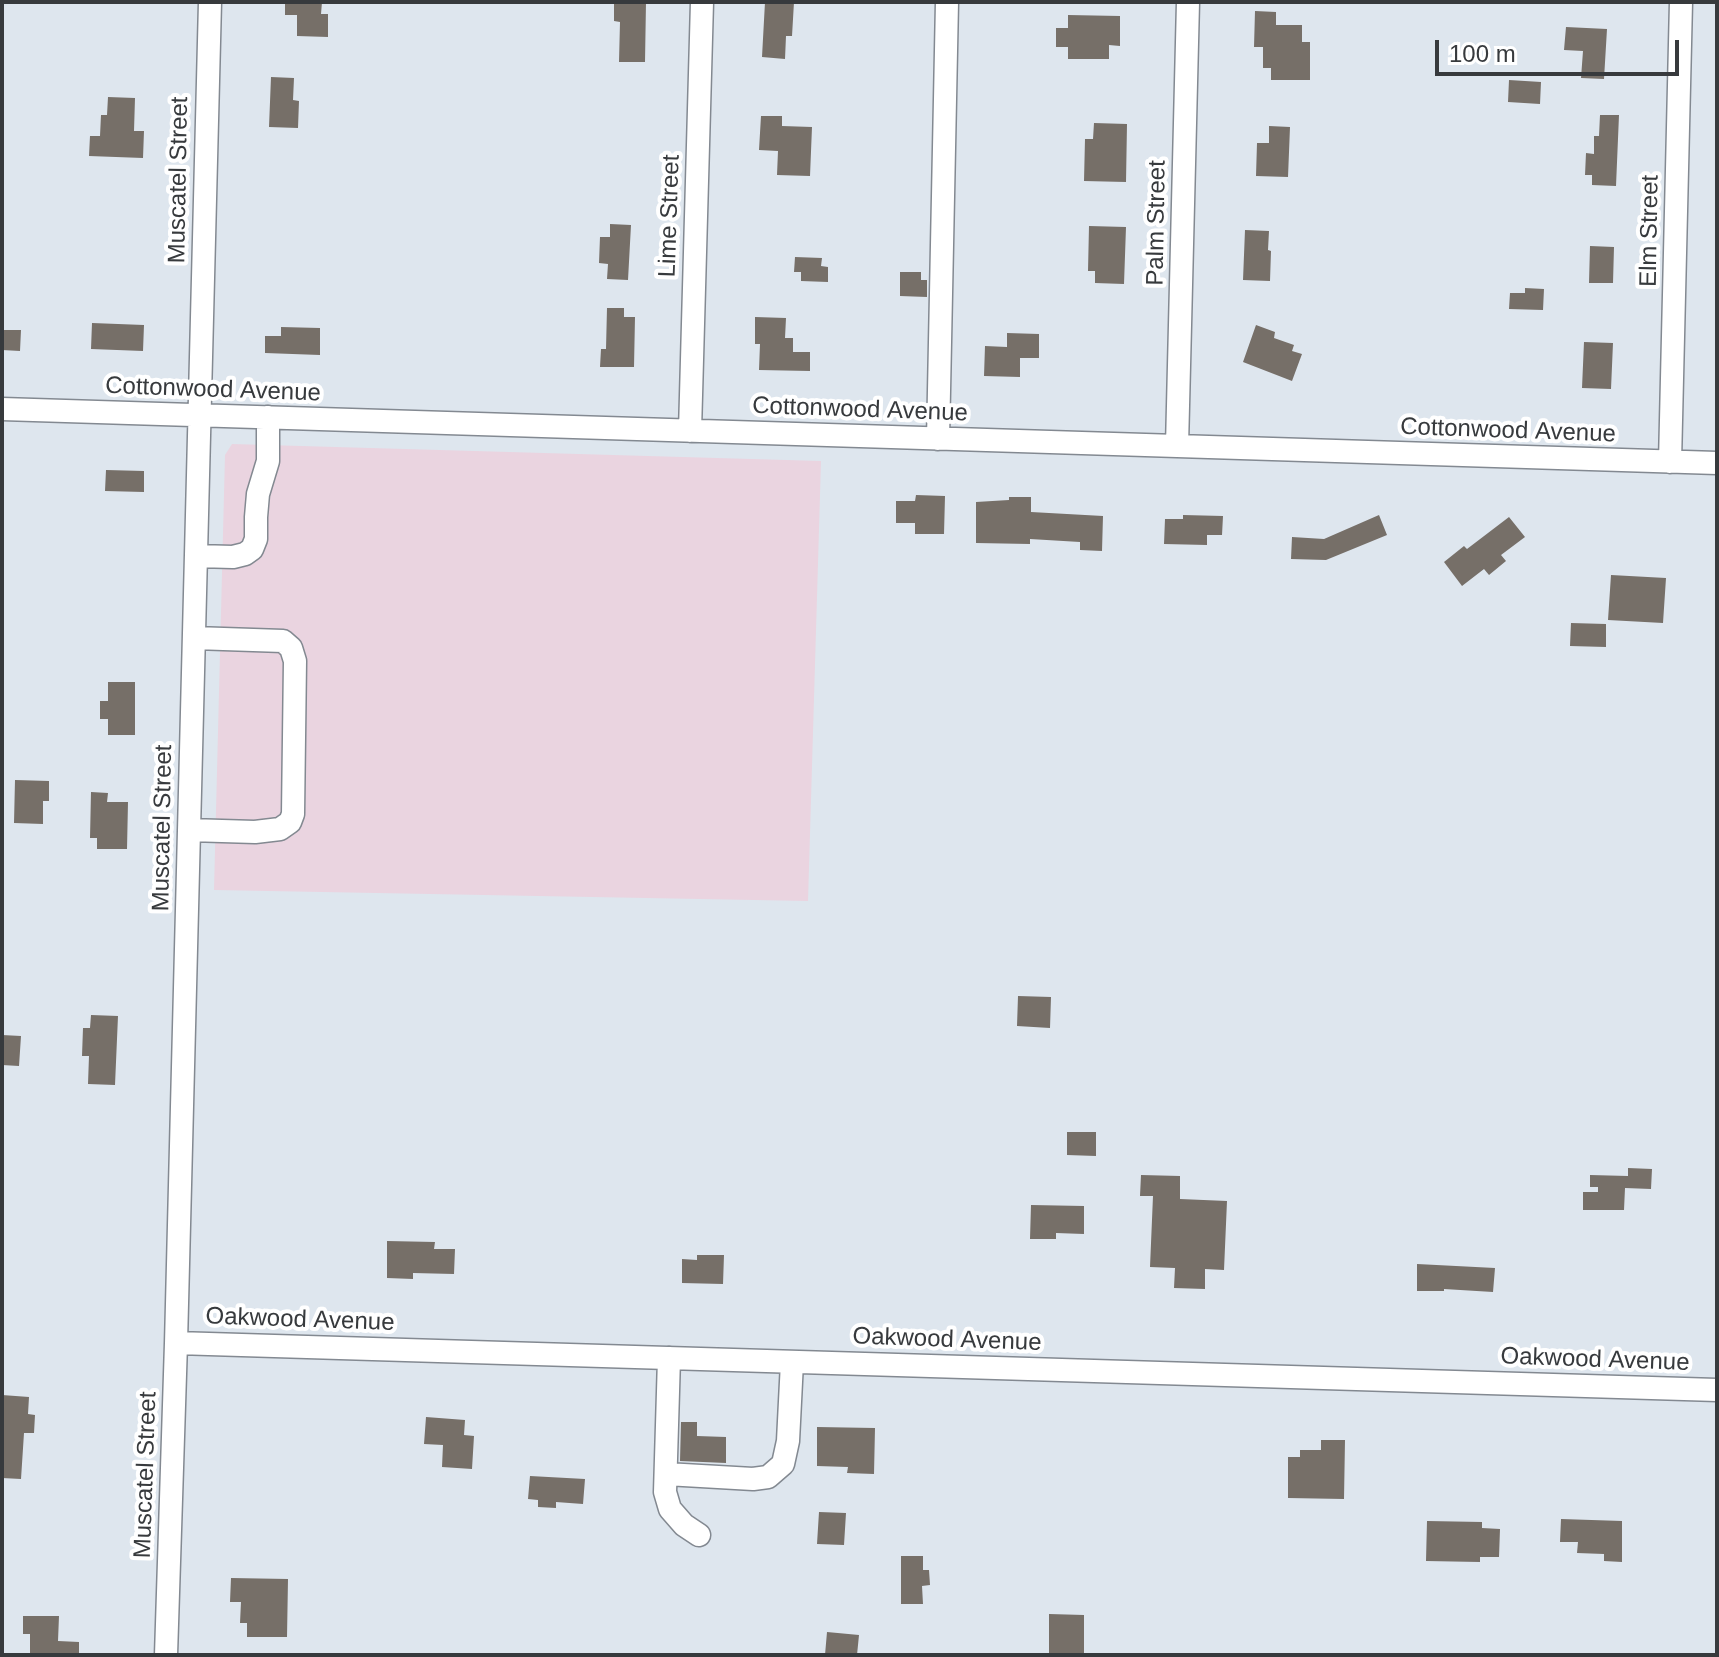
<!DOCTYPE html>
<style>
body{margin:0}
#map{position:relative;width:1719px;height:1657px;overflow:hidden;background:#dee6ee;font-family:Helvetica,sans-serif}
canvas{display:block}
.frame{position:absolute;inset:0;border:4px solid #373a3d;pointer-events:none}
.scale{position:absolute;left:1435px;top:40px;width:244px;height:36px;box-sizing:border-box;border:4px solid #373a3d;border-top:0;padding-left:10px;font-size:24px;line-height:28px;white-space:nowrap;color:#373a3d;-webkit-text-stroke:6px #fff;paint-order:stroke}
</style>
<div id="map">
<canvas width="1719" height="1657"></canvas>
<div class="frame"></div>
<div class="scale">100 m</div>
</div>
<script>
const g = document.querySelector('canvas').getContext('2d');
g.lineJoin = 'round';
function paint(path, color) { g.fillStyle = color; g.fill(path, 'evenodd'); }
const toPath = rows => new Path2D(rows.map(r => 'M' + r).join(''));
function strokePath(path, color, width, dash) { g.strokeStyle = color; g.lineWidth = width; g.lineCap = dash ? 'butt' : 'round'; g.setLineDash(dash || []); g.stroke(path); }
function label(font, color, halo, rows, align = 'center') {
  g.font = font + ' Helvetica,sans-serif'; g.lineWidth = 8; g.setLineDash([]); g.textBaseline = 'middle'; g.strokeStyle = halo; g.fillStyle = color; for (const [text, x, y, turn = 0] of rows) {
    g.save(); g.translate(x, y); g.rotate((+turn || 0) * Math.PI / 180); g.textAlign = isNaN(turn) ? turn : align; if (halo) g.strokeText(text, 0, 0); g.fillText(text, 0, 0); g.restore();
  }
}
const education = toPath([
 [232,444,821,461,808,901,214,890,225,455]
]);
const building = toPath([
 [285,2,322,2,321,14,328,14,328,37,297,36,297,15,285,15],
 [614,2,646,2,645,62,619,62,620,22,614,21],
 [765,2,794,2,792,36,786,36,785,59,762,57],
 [1255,11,1276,12,1276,25,1302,25,1302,42,1310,42,1310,80,1271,80,1271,68,1263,68,1263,47,1254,47],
 [1068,15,1120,16,1120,46,1109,45,1109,59,1068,59,1068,47,1056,47,1056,28,1068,28],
 [1566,27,1607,29,1604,79,1581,78,1583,51,1564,50],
 [271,77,294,78,293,100,299,101,298,128,269,127],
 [1509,80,1541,82,1540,104,1508,102],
 [108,97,135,98,134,131,144,131,143,158,89,156,90,136,100,136,101,115,107,115],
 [1600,115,1619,115,1616,186,1592,185,1592,175,1585,175,1586,153,1594,154,1594,136,1599,136],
 [761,116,782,116,782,126,812,127,810,176,777,175,778,151,759,150],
 [1094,123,1127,124,1126,182,1084,181,1085,139,1093,139],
 [1269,126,1290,127,1288,177,1256,176,1257,143,1269,143],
 [610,224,631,225,628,280,607,279,608,264,599,263,600,237,610,237],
 [1089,226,1126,227,1124,284,1095,283,1095,271,1088,271],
 [1245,230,1269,231,1268,250,1271,251,1270,281,1243,280],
 [1590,246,1614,247,1613,283,1589,283],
 [795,257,822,258,821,266,828,267,828,282,801,281,801,272,794,272],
 [900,272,921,272,921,280,927,280,927,297,900,296],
 [1525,288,1544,289,1543,310,1509,309,1510,293,1525,293],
 [607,308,624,308,624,317,635,317,634,367,600,367,601,349,606,349],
 [755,317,786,318,785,338,793,338,793,352,810,352,810,371,759,370,760,344,755,344],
 [92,323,144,325,143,351,91,349],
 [1256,325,1275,332,1274,338,1294,345,1292,351,1302,354,1292,381,1243,362],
 [281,327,320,328,320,355,265,353,265,336,281,336],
 [2,330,21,330,20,351,2,350],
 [1007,333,1039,334,1039,358,1020,358,1020,377,984,376,985,346,1007,347],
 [1584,342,1613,343,1611,389,1582,388],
 [106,470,144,471,144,492,105,491],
 [916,495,945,496,944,534,915,534,915,523,896,523,896,501,915,501],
 [1009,497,1031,497,1031,512,1103,516,1102,551,1080,550,1080,542,1030,539,1030,544,976,543,976,502,1009,500],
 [1183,515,1223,516,1222,535,1207,535,1207,545,1164,544,1165,519,1183,519],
 [1379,515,1387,535,1326,560,1291,559,1292,537,1324,539],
 [1509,517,1525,537,1501,555,1506,561,1489,575,1484,569,1462,586,1444,562,1464,546,1467,549],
 [1611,575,1666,578,1663,623,1608,620],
 [1571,623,1606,624,1606,647,1570,646],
 [108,682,135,682,135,735,108,735,108,719,100,719,100,701,108,701],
 [15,780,49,781,49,801,43,801,43,824,14,823],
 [91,792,108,793,107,802,128,802,127,849,97,849,97,838,90,838],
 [1018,996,1051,997,1050,1028,1017,1026],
 [91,1015,118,1016,115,1085,88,1084,89,1056,82,1056,83,1028,90,1028],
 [2,1035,21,1036,19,1066,2,1065],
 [1067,1132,1096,1132,1096,1156,1067,1155],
 [1628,1168,1652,1169,1651,1189,1625,1188,1624,1210,1583,1210,1583,1192,1598,1192,1598,1187,1590,1187,1590,1175,1628,1176],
 [1141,1175,1180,1176,1180,1199,1227,1201,1224,1270,1205,1269,1205,1289,1174,1288,1175,1268,1150,1267,1153,1196,1140,1196],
 [1031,1205,1084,1206,1084,1234,1056,1233,1056,1239,1030,1239],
 [387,1241,435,1242,434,1249,455,1249,454,1274,413,1273,413,1279,387,1278],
 [697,1255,724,1255,723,1284,682,1283,682,1259,697,1260],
 [1417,1264,1495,1268,1493,1292,1444,1289,1444,1291,1417,1291],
 [2,1395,29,1397,28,1414,35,1415,34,1433,24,1433,21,1479,2,1478],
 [426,1417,465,1420,464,1435,474,1436,472,1469,442,1467,443,1445,424,1444],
 [681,1422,697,1422,697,1436,726,1437,726,1463,680,1461],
 [817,1427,875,1428,874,1474,847,1473,848,1467,817,1466],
 [1321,1440,1345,1440,1344,1499,1288,1498,1288,1457,1300,1457,1300,1450,1321,1450],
 [530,1476,585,1479,583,1504,556,1502,556,1508,538,1507,538,1500,528,1499],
 [819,1512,846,1513,844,1545,817,1544],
 [1561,1519,1622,1521,1622,1562,1604,1561,1604,1554,1577,1553,1578,1542,1560,1542],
 [1427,1521,1482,1522,1482,1528,1500,1529,1499,1557,1480,1557,1480,1562,1426,1561],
 [901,1556,923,1556,923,1570,929,1570,930,1585,922,1586,923,1604,901,1604],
 [231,1578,288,1579,287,1637,247,1637,247,1623,240,1623,241,1602,230,1602],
 [1049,1614,1084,1615,1084,1655,1049,1655],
 [23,1616,59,1616,58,1641,79,1642,79,1655,30,1655,30,1634,23,1634],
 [827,1632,859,1635,857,1655,825,1655]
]);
const minor = toPath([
 [2,409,1717,463],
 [690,431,702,2],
 [938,439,947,2],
 [1177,446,1188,2],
 [1670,462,1681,2],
 [196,556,233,557,245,554,252,549,256,539,256,517,258,494,268,461,268,417],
 [189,830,255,832,280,829,290,822,293,814,295,661,291,648,283,641,194,638],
 [176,1343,1717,1390],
 [669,1358,665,1492,670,1509,684,1525,699,1535],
 [666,1474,753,1479,768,1477,783,1464,788,1441,792,1362],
 [166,1655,176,1343,210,2]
]);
const streetNames = [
 ["Muscatel Street",179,180,-89],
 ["Lime Street",670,216,-88],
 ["Palm Street",1157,223,-89],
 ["Elm Street",1650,231,-89],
 ["Cottonwood Avenue",213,390,2],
 ["Cottonwood Avenue",860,410,2],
 ["Cottonwood Avenue",1508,431,2],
 ["Muscatel Street",163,828,-89],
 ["Oakwood Avenue",300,1320,2],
 ["Oakwood Avenue",947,1340,2],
 ["Oakwood Avenue",1595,1360,2],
 ["Muscatel Street",146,1475,-88]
];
paint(education, '#ead4e0');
paint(building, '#766f68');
strokePath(minor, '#838991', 25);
strokePath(minor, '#fff', 22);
label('24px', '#373a3d', '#fff', streetNames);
</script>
